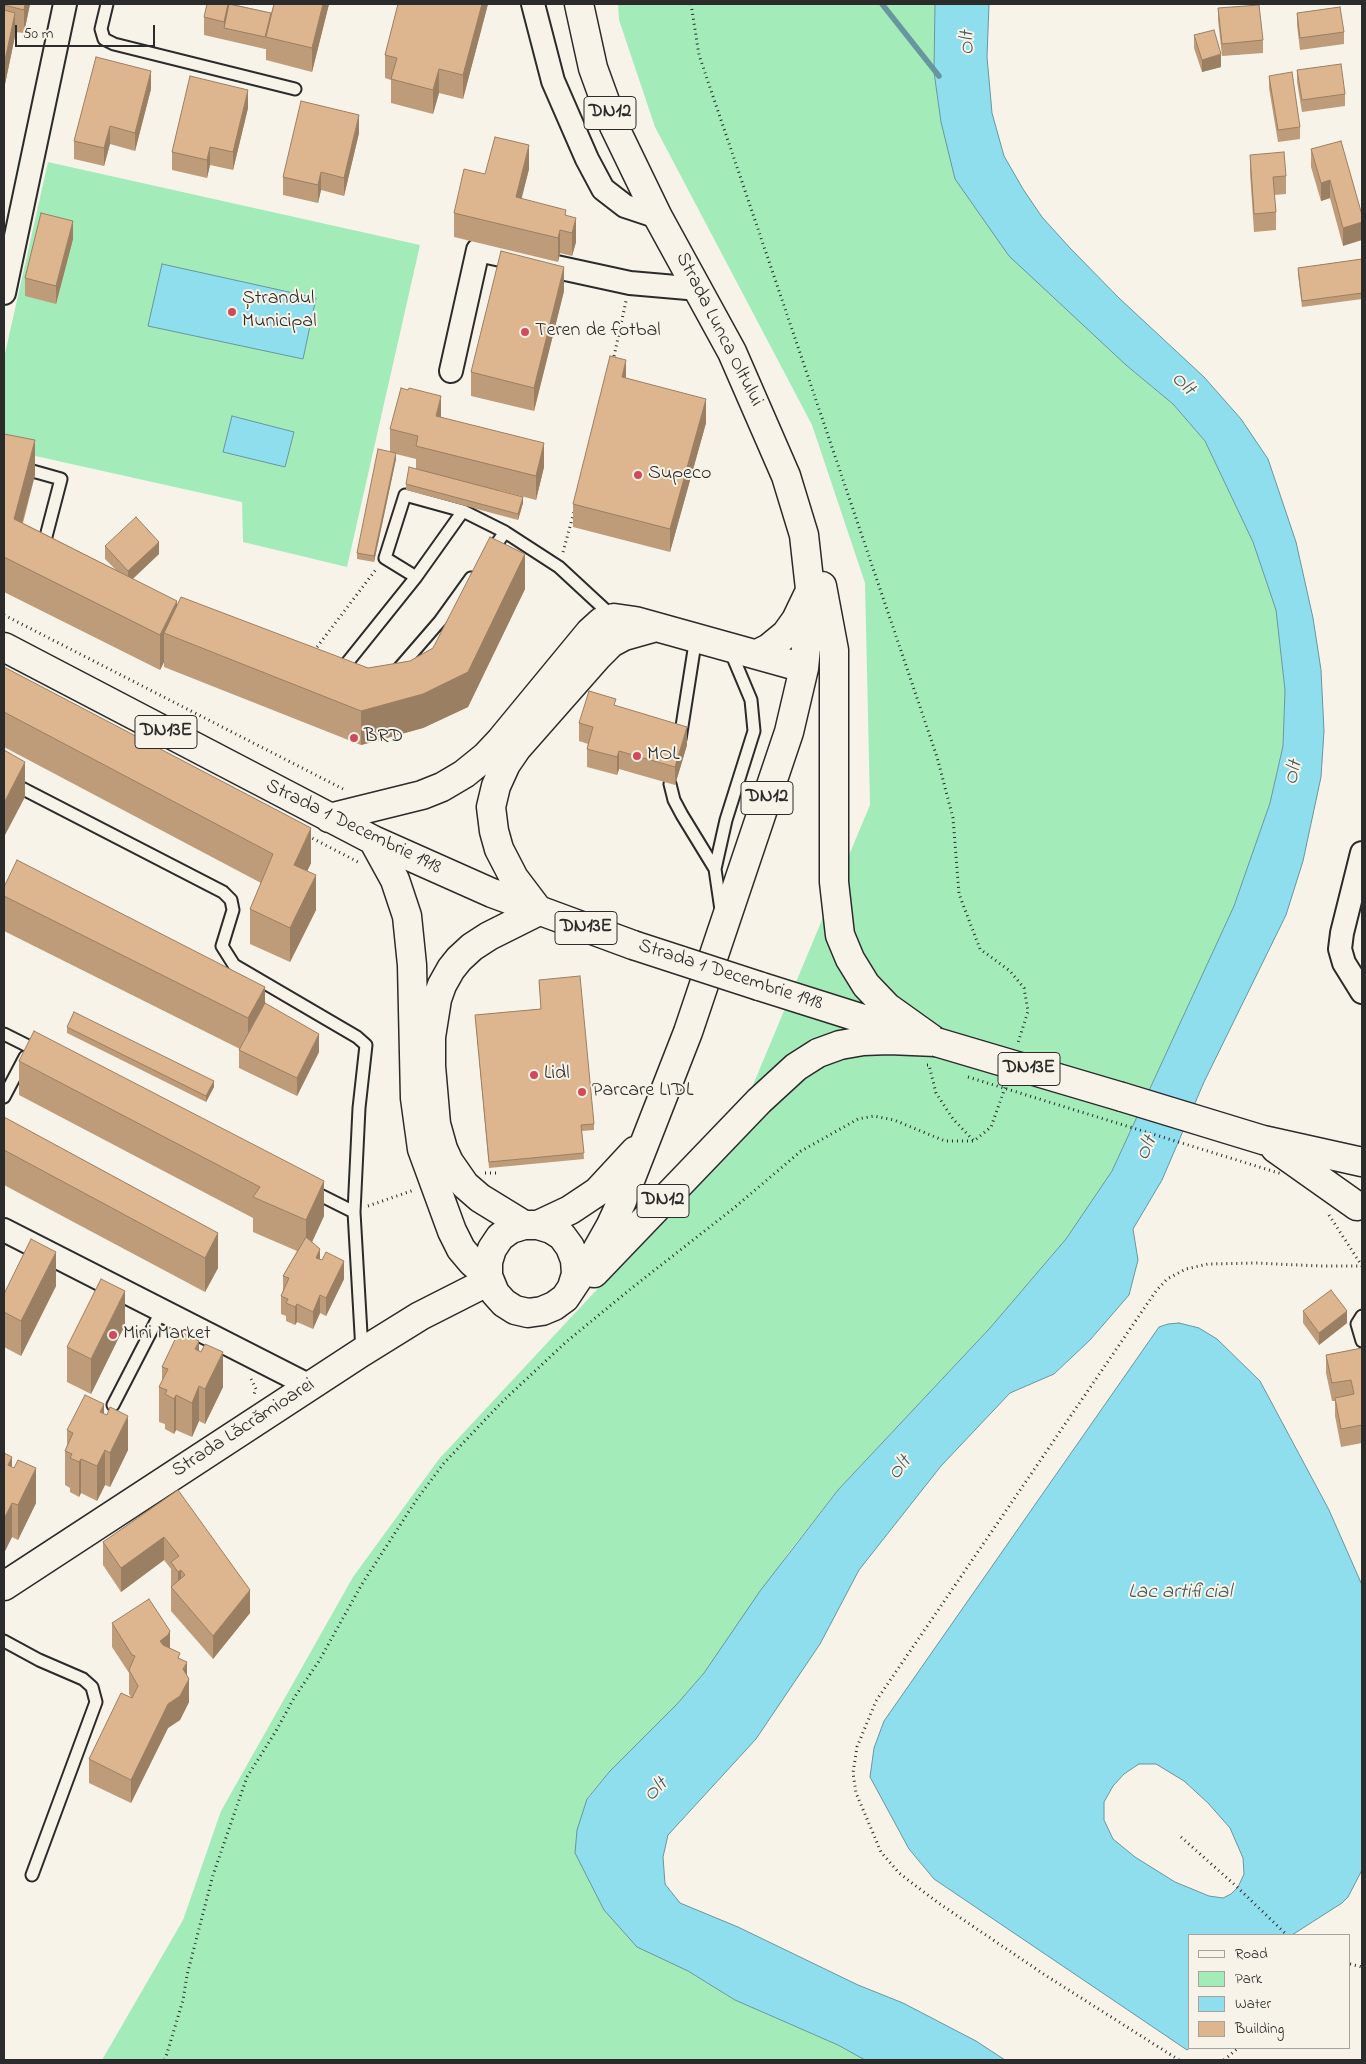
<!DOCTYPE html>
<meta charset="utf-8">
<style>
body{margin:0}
#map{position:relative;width:1366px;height:2064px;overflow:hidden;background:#f7f3e8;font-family:"Indie Flower",sans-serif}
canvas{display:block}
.frame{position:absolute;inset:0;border:5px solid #2b2b2b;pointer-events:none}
.legend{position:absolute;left:1188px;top:1934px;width:162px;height:115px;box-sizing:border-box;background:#f7f3e8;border:1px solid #a5a39c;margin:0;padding:6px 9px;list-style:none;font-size:15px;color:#2b2b2b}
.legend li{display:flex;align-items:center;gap:10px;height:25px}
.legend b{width:25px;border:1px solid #a5a39c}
.scale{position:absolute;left:15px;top:25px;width:140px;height:22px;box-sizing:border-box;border:2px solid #2b2b2b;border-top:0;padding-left:6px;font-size:15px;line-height:18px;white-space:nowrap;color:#2b2b2b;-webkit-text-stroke:4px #f7f3e8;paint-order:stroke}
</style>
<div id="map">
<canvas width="1366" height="2064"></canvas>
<div class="frame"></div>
<ul class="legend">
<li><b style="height:6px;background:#f7f3e8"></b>Road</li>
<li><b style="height:14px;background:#a3ecba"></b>Park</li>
<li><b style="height:14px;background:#8fdeed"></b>Water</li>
<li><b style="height:14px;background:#ddb58e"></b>Building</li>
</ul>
<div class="scale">50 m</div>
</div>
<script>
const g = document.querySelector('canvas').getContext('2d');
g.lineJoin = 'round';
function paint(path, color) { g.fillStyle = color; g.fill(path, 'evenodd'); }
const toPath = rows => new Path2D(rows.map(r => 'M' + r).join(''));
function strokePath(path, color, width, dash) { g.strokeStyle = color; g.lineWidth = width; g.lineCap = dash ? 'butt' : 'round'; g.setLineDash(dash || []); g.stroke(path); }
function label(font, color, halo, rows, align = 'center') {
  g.font = font + ' "Indie Flower",sans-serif'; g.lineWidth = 4; g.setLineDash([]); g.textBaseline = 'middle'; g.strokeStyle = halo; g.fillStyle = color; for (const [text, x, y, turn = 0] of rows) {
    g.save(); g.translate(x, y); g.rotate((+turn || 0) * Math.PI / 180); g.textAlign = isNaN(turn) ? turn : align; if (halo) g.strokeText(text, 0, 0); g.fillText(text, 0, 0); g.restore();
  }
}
const green = toPath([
 [618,4,935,4,934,72,941,122,1126,365,1173,404,1205,441,1253,542,1276,610,1285,690,1283,746,1270,803,1234,906,1112,1171,1066,1239,990,1328,838,1490,789,1552,704,1673,677,1704,610,1771,587,1798,688,1971,735,2000,838,2045,865,2060,102,2060,183,1920,221,1811,353,1577,439,1459,725,1152,870,805,865,583,812,425,655,127,619,20],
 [48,162,420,245,347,567,243,542,242,502,4,449,4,358]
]);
const water = toPath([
 [935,4,989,4,987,57,992,113,1004,156,1023,189,1042,217,1070,248,1119,298,1204,377,1241,419,1268,459,1296,542,1313,618,1321,670,1324,731,1321,777,1303,861,1286,915,1204,1082,1162,1180,1133,1229,1138,1260,1129,1295,1090,1340,1054,1374,1010,1393,941,1466,859,1570,820,1644,756,1739,668,1835,663,1857,665,1884,680,1903,738,1927,858,1985,903,2003,976,2041,1005,2060,865,2060,838,2045,735,2000,688,1971,637,1947,604,1910,575,1853,577,1830,587,1799,610,1771,677,1704,704,1673,760,1591,838,1490,990,1328,1066,1239,1112,1171,1234,906,1270,803,1283,746,1285,690,1276,610,1253,542,1205,441,1173,404,1126,365,1009,256,955,179,941,122,934,72,935,4],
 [162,264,316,298,303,359,148,326,162,264],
 [232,416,294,432,285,467,223,452,232,416],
 [1179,1323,1199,1328,1217,1339,1260,1381,1329,1510,1362,1585,1362,1870,1348,1897,1342,1903,1292,1935,1190,1935,1190,2048,1187,2050,934,1879,909,1849,870,1777,874,1748,884,1721,1159,1327,1168,1324,1179,1323],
 [1139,1764,1156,1764,1184,1781,1208,1803,1230,1828,1243,1858,1244,1874,1238,1887,1231,1894,1223,1898,1209,1896,1175,1882,1135,1857,1113,1839,1104,1820,1104,1802,1113,1786,1124,1774,1139,1764]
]);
const stream = toPath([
 [882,4,939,76]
]);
const path = toPath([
 [691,4,699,55,937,757,953,818,959,894,980,949,1010,971,1024,988,1028,1011,1018,1043],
 [613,361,626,301],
 [563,552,574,512],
 [4,615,345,790],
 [314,651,377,568],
 [308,836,358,862],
 [927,1065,929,1065,936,1093,953,1119,974,1141],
 [485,1173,499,1173],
 [368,1206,414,1190],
 [1329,1215,1362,1266],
 [251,1379,256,1389,254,1394],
 [1181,1837,1236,1886,1287,1935],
 [1350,1964,1362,1967],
 [165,2060,183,2000,187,1975,213,1875,247,1777,276,1731,294,1698,319,1661,362,1584,417,1499,444,1463,503,1401,566,1342,633,1287,734,1208,801,1151,858,1119,874,1116,894,1120,945,1141,974,1141,991,1127,1006,1085],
 [1179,2060,1045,1975,937,1902,899,1873,881,1852,856,1793,853,1773,857,1747,876,1701,1156,1291,1167,1279,1186,1269,1208,1264,1257,1263,1320,1266,1361,1266],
 [1224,2060,1238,2048]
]);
const lane = toPath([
 [107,4,101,29,104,39,114,44,295,89],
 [4,463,61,479,43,548],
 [490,553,505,532,559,567,613,617],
 [416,577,463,511],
 [339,673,416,577,385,558,405,495,463,511,505,532],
 [395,673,440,621,471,578],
 [680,739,696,637],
 [4,779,223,892,231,900,233,910,222,946,234,965,357,1037,366,1045,359,1108,354,1212,362,1351],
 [670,784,674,800,682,815,715,869,721,910],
 [715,869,726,820,754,731,751,700,730,650],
 [4,1034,40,1052],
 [4,1097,25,1057],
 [310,1190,354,1212],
 [1362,1316,1357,1324,1362,1341],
 [113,1405,162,1310],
 [4,1641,39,1660,83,1679,92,1687,96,1702,32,1875]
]);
const street = toPath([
 [533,4,553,81,587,159,603,189,625,206,658,217],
 [4,293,65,4],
 [451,371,478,250,630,283,699,289],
 [1362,853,1342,933,1340,949,1344,963,1362,992],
 [4,1230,310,1386]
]);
const secondary = toPath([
 [4,1586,362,1352,420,1316,489,1281]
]);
const primary = toPath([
 [822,586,834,650,834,882,840,935,850,959,866,985,887,1007,936,1042],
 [4,647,373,840,492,893,633,945],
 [757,654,769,648,786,634,796,620,808,595],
 [329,818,422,795,442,787,464,774,485,757,501,740,590,632,601,622,614,618,635,621,804,668],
 [373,840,395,880,407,916,412,965,415,1098,422,1149,452,1231,461,1249,472,1262,488,1276],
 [539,911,514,878,499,849,494,831,491,807,496,786,506,764,517,748,598,656,611,643,624,636,656,627],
 [759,986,908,1033],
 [1122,1097,1263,1140,1362,1162],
 [1275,1148,1357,1206],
 [524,1225,480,1198,465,1185,449,1162,443,1149,436,1124,431,1066,431,1037,437,999,442,985,451,969,459,959,472,947,489,936,539,911],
 [538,1225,570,1210,597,1192,635,1151],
 [594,1273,759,1101,796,1067,818,1053,840,1045,863,1041,889,1040,936,1042],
 [572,1287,576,1274,575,1260,570,1247,562,1236,551,1229,538,1225,524,1225,511,1229,500,1237,492,1249,488,1262,488,1276,495,1293,504,1303,515,1310,528,1313,542,1311,554,1306,565,1298,597,1250,610,1227,622,1201,688,1032,789,732,804,668,811,598,804,535,786,476,732,352,658,217,614,126,593,68,579,4]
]);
const pathBridge = toPath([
 [968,1077,1282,1174]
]);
const primaryBridge = toPath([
 [633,945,759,986],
 [936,1042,1122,1097]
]);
const wall = toPath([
 [4,4,30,4,24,33,15,32,15,36,4,89],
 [232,4,271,13,274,4,329,4,312,72,266,60,266,49,265,49,204,35,204,17],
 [398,4,488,4,463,99,439,93,433,114,391,103,391,80,385,78,385,55],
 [1218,8,1263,40,1263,53,1222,56,1218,20],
 [1297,13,1344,32,1344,44,1300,50,1297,25],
 [1194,35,1221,67,1202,72,1194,48],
 [1297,70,1345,94,1345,106,1302,112,1297,82],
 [1269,76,1300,127,1300,139,1278,142,1269,88],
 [151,89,135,151,110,144,104,166,74,159,74,141],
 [248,108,233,170,210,165,207,178,172,170,172,152],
 [359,133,344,196,321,190,318,203,283,195,283,177],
 [1311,149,1362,215,1343,246,1330,198,1321,201,1311,167],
 [1250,155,1286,176,1286,194,1274,195,1276,212,1276,230,1254,232,1250,173],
 [529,169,521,199,566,216,576,242,572,256,560,253,558,262,454,237,454,213,485,174],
 [73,239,56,304,25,296,25,278],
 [1362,259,1362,299,1302,307,1298,274,1298,268],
 [564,291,534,411,471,396,471,372],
 [626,378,706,423,670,552,573,527,573,504],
 [441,417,544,467,536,500,498,490,523,503,518,520,406,490,406,484,416,469,416,459,396,454,396,459,374,562,357,559,357,553,390,452,390,429],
 [4,434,35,475,23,523,116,570,105,559,105,546,159,554,133,579,177,606,368,668,410,661,433,648,525,589,468,707,423,728,361,745,164,667,164,662,160,670,4,592],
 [4,667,311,863,307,871,316,910,290,962,250,944,250,909,261,883,4,747],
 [616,706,687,745,675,785,619,769,617,775,587,767,587,749,588,744,579,741,579,723],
 [4,887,265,1003,319,1052,297,1096,239,1068,239,1050,240,1049,4,931],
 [539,980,594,1124,594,1130,582,1131,584,1159,489,1168,475,1015,541,1009],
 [67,1027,214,1087,206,1102,67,1033],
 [19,1061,324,1216,312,1242,320,1259,344,1279,326,1316,320,1313,313,1329,297,1322,295,1325,286,1321,286,1316,281,1314,281,1296,283,1290,283,1276,297,1251,253,1232,253,1218,19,1095],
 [4,1117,218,1233,218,1268,205,1292,4,1185],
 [56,1286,21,1356,4,1347,4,1294],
 [1303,1311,1347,1323,1319,1345,1303,1323],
 [125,1325,91,1394,67,1382,67,1347],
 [1362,1348,1362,1443,1341,1447,1335,1416,1335,1401,1332,1401,1326,1373,1326,1355],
 [199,1350,223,1387,205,1424,199,1421,192,1437,176,1430,174,1434,165,1429,165,1424,159,1422,159,1387,162,1381,162,1367],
 [104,1414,128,1450,110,1487,105,1485,97,1501,81,1493,79,1497,70,1492,70,1488,65,1485,65,1451,67,1445,67,1430],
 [4,1453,12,1467,36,1503,18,1540,12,1537,4,1553],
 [178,1490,250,1613,213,1659,171,1611,171,1569,164,1560,121,1592,103,1565,103,1542],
 [112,1623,170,1648,180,1659,187,1675,189,1702,180,1720,168,1728,131,1803,89,1783,89,1759,131,1697,129,1694,129,1673,112,1647]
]);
const shadedWall = toPath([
 [25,4,30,4,24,33,24,10],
 [228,4,232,4,226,28,224,28,224,40,224,22],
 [323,4,329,4,312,72,312,48],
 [482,4,488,4,463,99,463,75],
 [15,13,15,36,4,89,4,65],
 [1221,54,1221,67,1202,72,1202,60],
 [439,69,439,93,433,114,433,90],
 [151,71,151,89,135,151,135,133],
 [248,90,248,108,233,170,233,152],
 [359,115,359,133,344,196,344,178],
 [110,126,110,144,104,166,104,148],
 [529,145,529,169,516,221,516,197],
 [210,147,210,165,207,178,207,160],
 [321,172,321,190,318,203,318,185],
 [1330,180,1330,198,1321,201,1321,183],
 [576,218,576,242,572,256,572,233],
 [73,221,73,239,56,304,56,286],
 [1362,222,1362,240,1343,246,1343,228],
 [560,230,560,253,558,262,558,238],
 [564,267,564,291,534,411,534,388],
 [626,360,626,384,622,377],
 [441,396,441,420,436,416],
 [706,399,706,423,670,552,670,529],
 [35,440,35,475,14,553,14,519],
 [544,443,544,467,536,500,536,476],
 [396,453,396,459,374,562,374,556],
 [523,497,523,503,518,520,518,514],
 [159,542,159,554,128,583,128,571],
 [525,554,525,589,468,707,423,728,361,745,361,711,423,694],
 [177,601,177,636,164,633,164,662,160,670,160,635],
 [687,727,687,745,675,785,675,767],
 [619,751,619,769,617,775,617,757],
 [25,762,25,797,4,837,4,803],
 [311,828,311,863,294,900,294,865],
 [316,875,316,910,290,962,290,928],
 [265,987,265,1021,248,1052,248,1018],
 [319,1034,319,1052,297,1096,297,1078],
 [214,1081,214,1087,206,1102,206,1096],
 [324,1181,324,1216,306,1255,306,1220],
 [218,1233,218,1268,205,1292,205,1258],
 [320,1249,320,1267,316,1258],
 [56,1252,56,1286,21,1356,21,1321],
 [344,1261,344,1279,326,1316,326,1298],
 [125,1291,125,1325,91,1394,91,1359],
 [320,1295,320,1313,313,1329,313,1312],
 [297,1304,297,1322,295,1325,295,1307],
 [1347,1311,1347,1323,1319,1345,1319,1333],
 [199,1341,199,1375,195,1349],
 [223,1352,223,1387,205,1424,205,1389],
 [199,1386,199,1421,192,1437,192,1403],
 [176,1395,176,1430,174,1434,174,1399],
 [104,1404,104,1439,100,1412],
 [128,1416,128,1450,110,1487,110,1453],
 [105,1450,105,1485,97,1501,97,1466],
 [12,1457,12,1491,8,1465],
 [81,1459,81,1493,79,1497,79,1462],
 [36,1468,36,1503,18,1540,18,1505],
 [12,1503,12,1537,4,1553,4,1519],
 [164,1537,164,1560,121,1592,121,1568],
 [181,1570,181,1594,178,1595,178,1572],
 [250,1590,250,1613,213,1659,213,1636],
 [170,1631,170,1655,160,1641],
 [187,1662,187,1683,189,1679,189,1702,180,1720,168,1728,131,1803,131,1780]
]);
const building = toPath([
 [4,4,25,4,24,10,4,5,4,4],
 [207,4,228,4,224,22,204,17,207,4],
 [229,4,271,13,265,37,224,28,229,4],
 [274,4,323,4,312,48,266,37,274,4],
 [398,4,482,4,463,75,439,69,433,90,391,79,397,58,385,55,398,4],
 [1259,5,1263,40,1222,44,1218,8,1259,5],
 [1340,7,1344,32,1300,38,1297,13,1340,7],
 [4,10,15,13,4,65,4,10],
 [1214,30,1221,54,1202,60,1194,35,1214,30],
 [96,57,151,71,135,133,110,126,104,148,74,141,96,57],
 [1341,64,1345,94,1302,100,1297,70,1341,64],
 [1292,72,1300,127,1278,130,1269,76,1292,72],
 [190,76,248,90,233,152,210,147,207,160,172,152,190,76],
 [301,101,359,115,344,178,321,172,318,185,283,177,301,101],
 [495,137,529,145,516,197,566,210,565,215,576,218,572,233,560,230,558,238,454,213,464,169,485,174,495,137],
 [1341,141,1362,215,1362,222,1343,228,1330,180,1321,183,1311,149,1341,141],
 [1284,152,1286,176,1273,177,1276,212,1254,214,1250,155,1284,152],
 [41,213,73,221,56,286,25,278,41,213],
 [501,251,564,267,534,388,471,372,501,251],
 [1362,259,1362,293,1302,301,1298,268,1362,259],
 [610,356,626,360,622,377,706,399,670,529,573,504,610,356],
 [401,388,408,390,409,388,441,396,436,416,544,443,536,476,416,446,418,436,390,429,401,388],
 [4,434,35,440,14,519,177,601,160,635,4,557,4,434],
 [378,449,396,453,374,556,357,553,378,449],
 [409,467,523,497,518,514,406,484,409,467],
 [136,517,159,542,128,571,105,546,136,517],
 [490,537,525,554,468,672,423,694,361,711,164,633,181,597,368,668,410,661,433,648,490,537],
 [4,667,311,828,294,865,316,875,290,928,250,909,273,854,4,712,4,667],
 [589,691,616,699,614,705,687,727,675,767,619,751,617,757,587,749,593,727,579,723,589,691],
 [4,750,25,762,4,803,4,750],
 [17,860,265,987,248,1018,4,896,4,887,17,860],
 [580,976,594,1124,581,1125,584,1153,489,1162,475,1015,541,1009,539,980,580,976],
 [265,1003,319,1034,297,1078,239,1050,265,1003],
 [74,1012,214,1081,206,1096,67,1027,74,1012],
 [34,1031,324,1181,306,1220,253,1197,260,1187,19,1061,34,1031],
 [4,1117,218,1233,205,1258,4,1150,4,1117],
 [306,1237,320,1249,316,1258,322,1260,326,1252,344,1261,326,1298,320,1295,313,1312,297,1304,295,1307,286,1303,288,1299,281,1296,289,1278,283,1276,306,1237],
 [31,1239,56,1252,21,1321,4,1312,4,1294,31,1239],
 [101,1279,125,1291,91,1359,67,1347,101,1279],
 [1331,1290,1347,1311,1319,1333,1303,1311,1331,1290],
 [179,1331,199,1341,195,1349,201,1352,205,1344,223,1352,205,1389,199,1386,192,1403,176,1395,174,1399,165,1394,167,1390,159,1387,168,1369,162,1367,179,1331],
 [1362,1348,1362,1425,1341,1429,1335,1398,1354,1394,1351,1380,1332,1383,1326,1355,1362,1348],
 [85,1395,104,1404,100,1412,107,1415,110,1407,128,1416,110,1453,105,1450,97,1466,81,1459,79,1462,70,1458,72,1454,65,1451,73,1433,67,1430,85,1395],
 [4,1453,12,1457,8,1465,14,1468,18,1460,36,1468,18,1505,12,1503,4,1519,4,1453],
 [178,1490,250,1590,213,1636,171,1587,185,1575,181,1570,178,1572,171,1562,179,1556,164,1537,121,1568,103,1542,178,1490],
 [149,1599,170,1631,168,1635,160,1641,163,1645,180,1653,178,1658,187,1662,183,1669,189,1679,180,1696,168,1704,131,1780,89,1759,121,1693,132,1698,138,1686,129,1670,135,1656,132,1655,112,1623,149,1599]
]);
const markers = [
 [232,312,5,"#d1495b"],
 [525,332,5,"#d1495b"],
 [638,475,5,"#d1495b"],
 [354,738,5,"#d1495b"],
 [637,756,5,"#d1495b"],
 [534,1075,5,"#d1495b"],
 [582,1092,5,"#d1495b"],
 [113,1335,5,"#d1495b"]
];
const shields = [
 [610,113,52],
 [166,732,62],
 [767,798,52],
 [586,928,62],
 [1029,1069,62],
 [663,1201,52]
];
const shieldNames = [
 ["DN12",610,113],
 ["DN13E",166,732],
 ["DN12",767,798],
 ["DN13E",586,928],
 ["DN13E",1029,1069],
 ["DN12",663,1201]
];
const poiNames = [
 ["Ștrandul",242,300],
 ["Municipal",242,323],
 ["Teren de fotbal",535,332],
 ["Supeco",648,475],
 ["BRD",364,738],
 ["MOL",647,756],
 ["Lidl",544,1075],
 ["Parcare LIDL",592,1092],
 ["Mini Market",123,1335]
];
const streetNames = [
 ["Strada Lunca Oltului",718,330,63],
 ["Strada 1 Decembrie 1918",353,828,26],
 ["Strada 1 Decembrie 1918",730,976,18],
 ["Strada Lăcrămioarei",244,1429,-33]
];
const waterNames = [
 ["Olt",969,43,-91],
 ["Olt",1182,385,44],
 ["Olt",1295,773,-78],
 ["Olt",1148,1149,-66],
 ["Olt",901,1469,-52],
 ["Lac artificial",1180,1594],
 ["Olt",657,1791,-45]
];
paint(green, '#a3ecba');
paint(water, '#8fdeed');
strokePath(water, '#67969f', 1);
strokePath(stream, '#67969f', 5.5);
strokePath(lane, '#2b2b2b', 15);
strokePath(street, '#2b2b2b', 26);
strokePath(secondary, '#2b2b2b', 31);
strokePath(primary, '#2b2b2b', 31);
strokePath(path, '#2b2b2b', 3, [1, 4]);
strokePath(lane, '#f7f3e8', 11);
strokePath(street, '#f7f3e8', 22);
strokePath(secondary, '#f7f3e8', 28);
strokePath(primary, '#f7f3e8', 28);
strokePath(primaryBridge, '#2b2b2b', 31, []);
strokePath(pathBridge, '#2b2b2b', 3, [1, 4]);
strokePath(primaryBridge, '#f7f3e8', 28);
paint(wall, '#be9c7a');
paint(shadedWall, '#9b7f63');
paint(building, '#ddb58e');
strokePath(building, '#9b7f63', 1);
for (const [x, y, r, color] of markers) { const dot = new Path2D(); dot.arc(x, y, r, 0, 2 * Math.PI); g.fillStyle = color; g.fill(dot); strokePath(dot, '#f7f3e8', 2); }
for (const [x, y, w] of shields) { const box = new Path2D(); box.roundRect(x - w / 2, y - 16.5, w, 33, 4); g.fillStyle = '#f7f3e8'; g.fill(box); strokePath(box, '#2b2b2b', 1); }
label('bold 19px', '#2b2b2b', null, shieldNames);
label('20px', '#2b2b2b', '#f7f3e8', poiNames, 'left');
label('20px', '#2b2b2b', '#f7f3e8', streetNames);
label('italic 21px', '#44585c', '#f7f3e8', waterNames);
</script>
